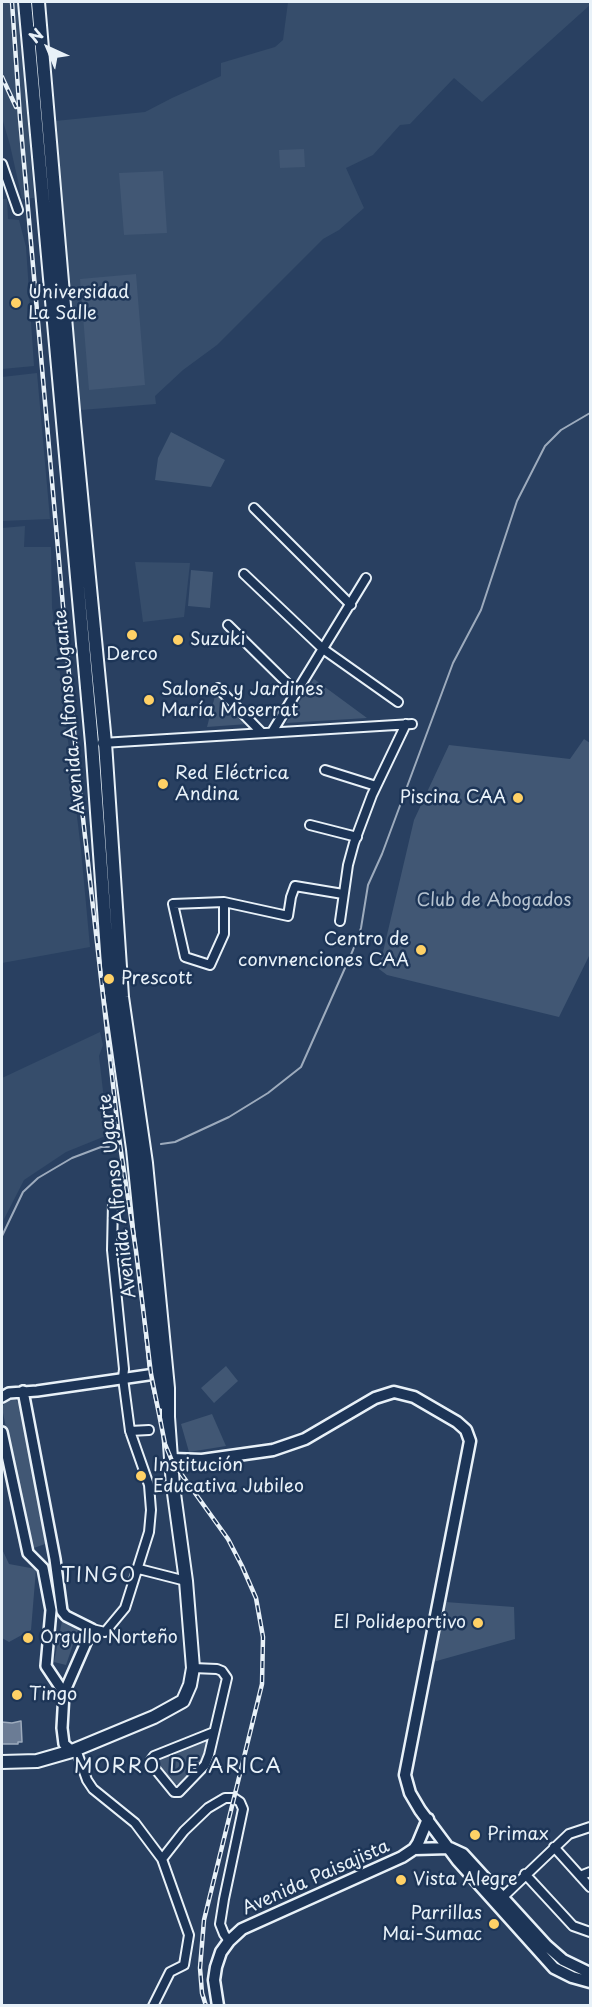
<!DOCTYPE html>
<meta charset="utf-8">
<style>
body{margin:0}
#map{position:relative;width:592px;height:2007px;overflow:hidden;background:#294061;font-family:"Playpen Sans",sans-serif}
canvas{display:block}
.frame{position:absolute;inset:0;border:3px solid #e8f1f8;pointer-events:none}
.north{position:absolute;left:18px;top:18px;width:60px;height:60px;-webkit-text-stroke:4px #1d3557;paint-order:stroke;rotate:316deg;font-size:16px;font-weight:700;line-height:24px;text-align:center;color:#e8f1f8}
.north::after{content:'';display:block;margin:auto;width:21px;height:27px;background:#e8f1f8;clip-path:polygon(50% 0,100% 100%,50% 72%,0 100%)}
</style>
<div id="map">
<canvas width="592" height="2007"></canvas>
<div class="frame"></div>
<div class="north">N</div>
</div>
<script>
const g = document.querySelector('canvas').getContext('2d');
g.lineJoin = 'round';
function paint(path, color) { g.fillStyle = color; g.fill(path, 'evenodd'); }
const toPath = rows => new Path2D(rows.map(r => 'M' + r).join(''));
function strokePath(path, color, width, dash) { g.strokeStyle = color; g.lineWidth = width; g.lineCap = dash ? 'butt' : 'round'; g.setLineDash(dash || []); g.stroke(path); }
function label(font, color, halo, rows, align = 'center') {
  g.font = font + ' "Playpen Sans",sans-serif'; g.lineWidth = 5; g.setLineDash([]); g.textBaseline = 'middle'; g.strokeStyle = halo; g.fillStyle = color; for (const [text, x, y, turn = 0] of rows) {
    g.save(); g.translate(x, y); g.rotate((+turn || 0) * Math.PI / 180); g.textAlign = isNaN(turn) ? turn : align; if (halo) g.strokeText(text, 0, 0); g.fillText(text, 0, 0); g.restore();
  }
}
const built = toPath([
 [2,2,18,2,34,198,22,199,10,145,2,118],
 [288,2,590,2,590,5,482,102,454,78,410,124,400,125,373,155,346,168,364,208,339,230,323,239,217,345,183,370,155,396,156,404,81,410,55,121,145,112,172,98,221,76,221,63,275,47,283,40],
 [2,199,7,199,8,219,19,220,26,247,34,366,2,369],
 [37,373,50,519,2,521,2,377],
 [25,526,24,547,51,547,52,607,81,850,90,947,2,963,2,528],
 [135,562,190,563,184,617,143,622],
 [100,1032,103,1045,99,1056,108,1135,66,1152,24,1180,2,1223,2,1078]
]);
const green = toPath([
 [304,149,305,167,280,168,279,150],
 [163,171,167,233,124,235,119,173],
 [136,274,145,385,89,390,80,279],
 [171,432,225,460,211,487,155,480,158,458],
 [191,570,213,572,210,608,188,606],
 [314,679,367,718,286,723],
 [216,692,248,724,207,727],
 [584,739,590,743,590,954,559,1017,387,975,379,969,414,820,449,745,570,759],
 [226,1366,238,1381,214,1403,201,1388],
 [10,1399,16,1400,20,1405,48,1543,31,1549,2,1408,5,1402],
 [212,1414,226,1446,189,1452,181,1424],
 [2,1549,9,1564,36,1569,31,1630,9,1642,2,1638],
 [445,1602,514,1607,515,1639,433,1662],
 [62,1621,78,1630,66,1665,54,1662],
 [207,1738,209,1742,204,1762,182,1783,173,1785,159,1768,160,1759]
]);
const water = toPath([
 [21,1721,22,1742,18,1742,18,1744,2,1744,2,1722,12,1723,21,1721]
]);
const stream = toPath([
 [161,1144,175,1142,229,1117,268,1093,301,1067,353,950,361,928,368,885,382,854,453,663,481,610,517,501,545,446,561,430,590,413],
 [2,1236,23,1192,38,1178,72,1158,101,1147,109,1147]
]);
const minor = toPath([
 [2,164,18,210],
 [254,508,351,605],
 [244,574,323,649,398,702],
 [228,625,296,692],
 [218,688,262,733],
 [272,732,366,578],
 [102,743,412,724],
 [325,770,376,786],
 [310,825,357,837],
 [224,902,224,934,210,965,185,957,173,904,224,902,288,916,291,897,295,886,343,894],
 [340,921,348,865,354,843,372,795,406,724],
 [130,1431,149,1430],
 [139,1569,186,1581],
 [92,1629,105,1632,125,1608,149,1532,151,1510,149,1485,130,1431,123,1378,124,1369,112,1250,113,1203],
 [193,1668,217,1669,222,1671,227,1678,209,1755,205,1765,179,1792,174,1792,152,1765,151,1760,154,1756,214,1732],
 [72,1751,78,1755,87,1780,93,1789,135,1823,162,1859,189,1935,184,1965,170,1972,153,2006],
 [554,1847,590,1887],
 [162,1859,184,1831,208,1808,225,1798,234,1798,240,1802,243,1809,224,1899,220,1924,224,1934,229,1941],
 [525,1874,573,1926,590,1932],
 [580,1876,590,1872],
 [503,1897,569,1834,590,1827]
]);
const tertiary = toPath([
 [23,1391,55,1559,62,1611,66,1616,92,1629,64,1693,62,1728,64,1744,72,1751],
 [2,1397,9,1393,37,1391,162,1373],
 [2,1432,28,1553,43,1568,51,1610,46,1666,64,1693]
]);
const secondary = toPath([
 [172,1459,202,1460,273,1450,305,1439,375,1398,394,1392,414,1397,457,1422,466,1430,470,1441,405,1775,410,1793,420,1810,458,1861,554,1968,572,1977,590,1982],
 [414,1849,450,1848,463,1854,547,1946,563,1960,590,1973],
 [218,2006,214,1980,216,1967,221,1952,229,1941,242,1929,402,1857,414,1849,418,1843,428,1819]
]);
const primary = toPath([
 [25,2,92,743,109,979,133,1149,156,1373,163,1403],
 [2,1762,37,1761,72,1751,154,1717,183,1701,190,1685,193,1668,186,1581,173,1486,168,1417,168,1388,146,1163,122,997,105,743,74,422,38,2]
]);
const rail = toPath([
 [12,2,20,118,77,765,119,1138,136,1251,151,1374,165,1444,172,1461,228,1539,242,1566,256,1598,263,1637,262,1684,204,1920,200,1968,202,1993,206,2006],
 [2,77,16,107]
]);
const markers = [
 [16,303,6,"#ffd166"],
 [132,635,6,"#ffd166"],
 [178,640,6,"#ffd166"],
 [149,700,6,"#ffd166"],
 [163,784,6,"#ffd166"],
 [518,798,6,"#ffd166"],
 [421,950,6,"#ffd166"],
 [109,979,6,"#ffd166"],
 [141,1476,6,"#ffd166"],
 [478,1623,6,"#ffd166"],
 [28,1638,6,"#ffd166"],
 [17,1695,6,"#ffd166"],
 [475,1835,6,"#ffd166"],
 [401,1880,6,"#ffd166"],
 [494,1924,6,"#ffd166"]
];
const poiNames = [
 ["Universidad",28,293],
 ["La Salle",28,314],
 ["Suzuki",190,640],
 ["Derco",132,655,"center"],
 ["Salones y Jardines",161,690],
 ["María Moserrat",161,711],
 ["Red Eléctrica",175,774],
 ["Andina",175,795],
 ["Piscina CAA",506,798,"right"],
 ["Centro de",409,940,"right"],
 ["convnenciones CAA",409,961,"right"],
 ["Prescott",121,979],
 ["Institución",153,1466],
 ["Educativa Jubileo",153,1487],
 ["El Polideportivo",466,1623,"right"],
 ["Orgullo Norteño",40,1638],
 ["Tingo",29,1695],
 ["Primax",487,1835],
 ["Vista Alegre",413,1880],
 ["Parrillas",482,1914,"right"],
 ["Mai-Sumac",482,1935,"right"]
];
const streetNames = [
 ["Avenida Alfonso Ugarte",70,712,-95],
 ["Avenida Alfonso Ugarte",118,1196,-97],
 ["Avenida Paisajista",316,1878,-24]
];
const parkNames = [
 ["Club de Abogados",494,901]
];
const neighbourhoodNames = [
 ["TINGO",99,1576],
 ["MORRO DE ARICA",178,1767]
];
paint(built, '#364d6b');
paint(green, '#415774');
paint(water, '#6b7c95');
strokePath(water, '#9dabbd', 1.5);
strokePath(stream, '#9dabbd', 2);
strokePath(minor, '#e8f1f8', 12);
strokePath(tertiary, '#e8f1f8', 14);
strokePath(secondary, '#e8f1f8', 15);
strokePath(primary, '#e8f1f8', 16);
strokePath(minor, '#1d3557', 8);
strokePath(tertiary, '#1d3557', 9);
strokePath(secondary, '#1d3557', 10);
strokePath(primary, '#1d3557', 12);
strokePath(rail, '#e8f1f8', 4.5);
strokePath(rail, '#1d3557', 2, [7]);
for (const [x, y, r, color] of markers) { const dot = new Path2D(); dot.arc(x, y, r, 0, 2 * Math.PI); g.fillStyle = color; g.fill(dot); strokePath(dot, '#1d3557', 2); }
label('18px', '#e8f1f8', '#1d3557', poiNames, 'left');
label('18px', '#e8f1f8', '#1d3557', streetNames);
label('18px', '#b6c3d0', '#1d3557', parkNames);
g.letterSpacing = '1.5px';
label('20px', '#e8f1f8', '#1d3557', neighbourhoodNames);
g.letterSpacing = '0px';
</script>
